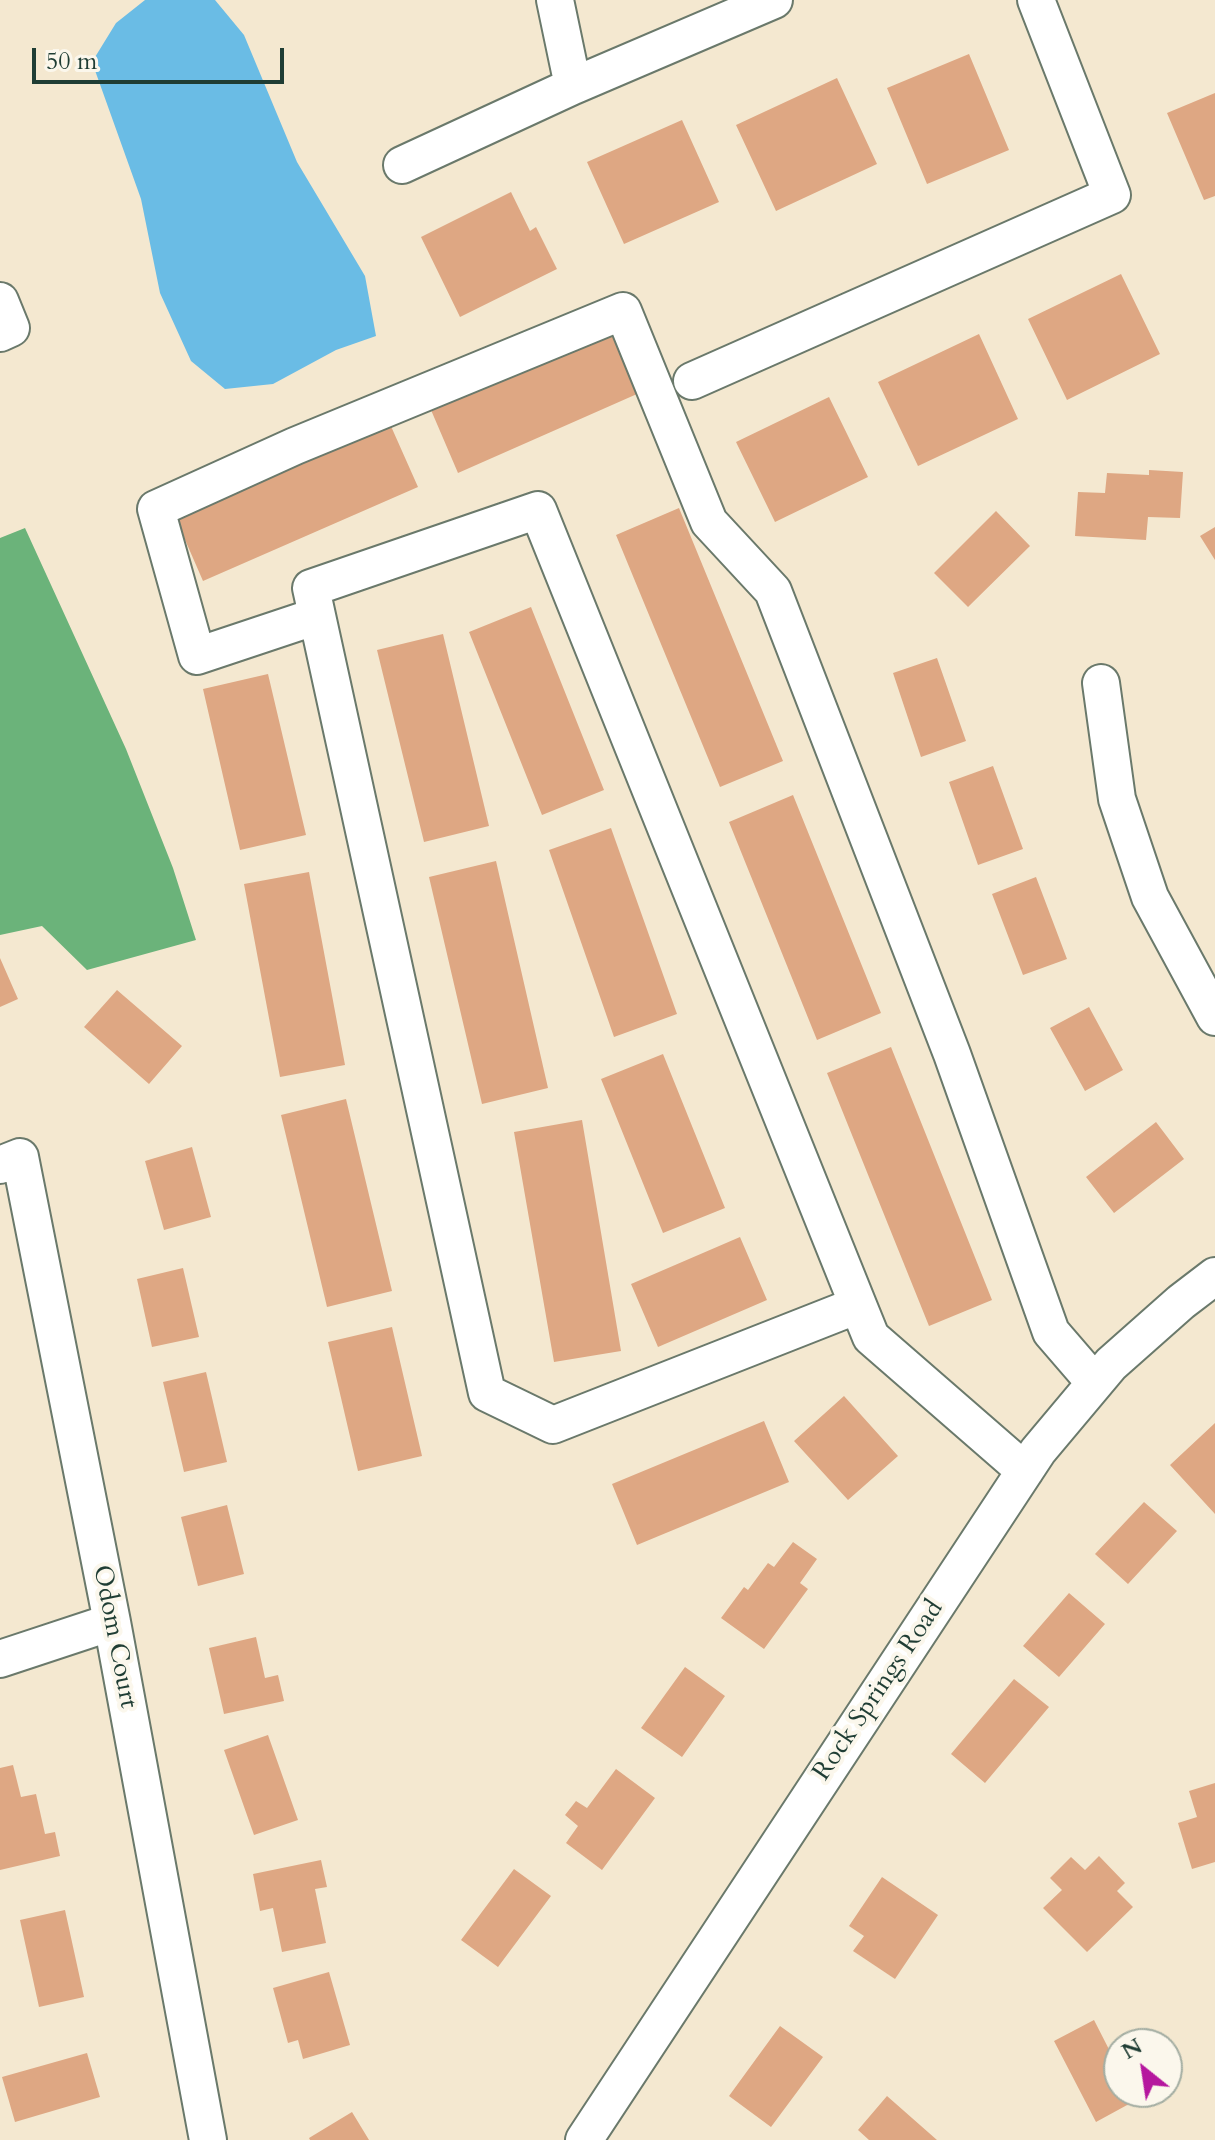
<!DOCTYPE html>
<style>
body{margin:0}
#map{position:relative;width:1215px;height:2140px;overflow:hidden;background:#f4e8d0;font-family:Cardo,serif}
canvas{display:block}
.north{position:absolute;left:1103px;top:2028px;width:80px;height:80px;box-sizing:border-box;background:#fbf7ec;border:2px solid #a3ada2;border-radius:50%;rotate:330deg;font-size:22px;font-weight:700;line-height:32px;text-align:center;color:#1f3d34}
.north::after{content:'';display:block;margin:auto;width:28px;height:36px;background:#b5179e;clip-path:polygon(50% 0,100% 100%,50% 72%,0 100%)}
.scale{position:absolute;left:32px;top:48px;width:252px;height:36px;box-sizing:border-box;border:4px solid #1f3d34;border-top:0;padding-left:10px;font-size:24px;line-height:28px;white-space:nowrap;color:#1f3d34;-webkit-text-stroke:6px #fbf7ec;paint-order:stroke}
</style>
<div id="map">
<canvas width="1215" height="2140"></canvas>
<div class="north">N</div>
<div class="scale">50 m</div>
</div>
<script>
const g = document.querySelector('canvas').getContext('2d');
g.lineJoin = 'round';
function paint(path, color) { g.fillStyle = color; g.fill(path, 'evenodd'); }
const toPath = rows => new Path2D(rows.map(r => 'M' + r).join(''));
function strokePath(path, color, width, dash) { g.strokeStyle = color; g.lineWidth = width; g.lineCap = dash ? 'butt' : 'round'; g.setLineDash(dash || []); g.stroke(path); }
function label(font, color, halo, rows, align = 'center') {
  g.font = font + ' Cardo,serif'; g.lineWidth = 8; g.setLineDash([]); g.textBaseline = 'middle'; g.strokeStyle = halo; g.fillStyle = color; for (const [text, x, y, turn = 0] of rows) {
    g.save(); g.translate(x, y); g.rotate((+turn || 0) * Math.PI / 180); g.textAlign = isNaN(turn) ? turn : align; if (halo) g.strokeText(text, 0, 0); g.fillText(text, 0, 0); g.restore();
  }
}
const forest = toPath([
 [25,528,126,749,173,868,196,940,87,970,42,926,0,935,0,538]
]);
const water = toPath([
 [145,0,215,0,244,35,297,162,365,276,376,336,336,350,273,384,225,389,191,361,160,293,141,199,92,62,116,23]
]);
const building = toPath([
 [969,54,1009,150,927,184,887,88],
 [837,78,877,164,776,211,736,125],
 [1215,93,1215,196,1204,200,1167,113],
 [682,120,719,202,624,244,587,162],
 [511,192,530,231,536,227,557,269,460,317,421,237],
 [1121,274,1160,354,1067,400,1028,319],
 [610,331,637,394,458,473,431,410],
 [979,334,1018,419,918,466,878,382],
 [829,397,868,477,775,522,736,442],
 [390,424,418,487,203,581,176,519],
 [1149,470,1183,472,1180,518,1148,517,1146,540,1075,536,1078,492,1105,493,1107,473,1149,475],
 [679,508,783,761,720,787,616,535],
 [996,511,1030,546,968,607,934,573],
 [1215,527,1215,560,1200,536],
 [531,607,604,790,542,815,469,632],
 [443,634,489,826,424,842,377,650],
 [937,658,966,741,921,757,893,673],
 [268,674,306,835,240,850,203,689],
 [993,766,1023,849,978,865,949,782],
 [793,795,881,1013,817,1040,729,822],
 [611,828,677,1014,614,1037,549,850],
 [496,861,548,1088,482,1104,429,877],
 [309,872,345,1065,280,1077,244,884],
 [1036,877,1067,959,1023,975,992,894],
 [0,958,18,999,0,1007],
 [117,990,182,1046,149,1084,84,1027],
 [1089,1007,1123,1070,1085,1091,1050,1028],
 [891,1047,992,1300,929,1326,827,1073],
 [663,1054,725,1208,663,1233,601,1079],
 [346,1099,392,1291,327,1307,281,1115],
 [582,1120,621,1351,554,1362,514,1132],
 [1156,1122,1184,1159,1114,1213,1086,1177],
 [192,1147,211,1217,164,1230,145,1161],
 [740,1237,767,1300,658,1347,631,1284],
 [183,1268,199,1337,152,1347,137,1279],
 [392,1327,422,1456,358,1471,328,1342],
 [206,1372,227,1462,184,1472,163,1382],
 [844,1396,898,1456,848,1500,794,1441],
 [764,1421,789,1482,637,1545,612,1484],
 [1215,1423,1215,1514,1170,1465],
 [1144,1502,1177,1531,1128,1584,1095,1554],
 [227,1505,244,1574,198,1586,181,1517],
 [793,1542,817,1559,800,1583,808,1589,764,1649,721,1618,744,1587,748,1590,768,1563,774,1567],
 [1069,1593,1105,1624,1059,1677,1023,1646],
 [256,1637,265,1678,278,1675,284,1701,224,1714,209,1648],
 [685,1667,725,1696,682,1757,641,1728],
 [1014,1679,1049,1707,985,1783,951,1754],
 [268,1735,298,1820,254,1835,224,1750],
 [13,1765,21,1797,36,1794,45,1834,55,1832,60,1856,0,1870,0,1768],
 [616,1769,655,1798,602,1870,566,1843,578,1826,565,1815,576,1801,587,1808],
 [1215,1783,1215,1862,1192,1869,1178,1823,1197,1817,1189,1791],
 [1099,1856,1125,1883,1117,1891,1133,1907,1087,1952,1043,1908,1062,1890,1050,1878,1071,1857,1085,1870],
 [321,1860,327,1887,315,1889,326,1943,282,1952,273,1908,260,1911,253,1874],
 [514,1869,551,1896,498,1967,461,1940],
 [882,1877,938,1915,895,1979,853,1951,864,1936,849,1926],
 [65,1910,84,1997,39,2007,20,1920],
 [329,1972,350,2045,303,2059,298,2040,288,2043,273,1988],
 [1094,2020,1119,2069,1119,2092,1123,2092,1129,2104,1096,2122,1054,2041],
 [780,2026,823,2057,771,2127,729,2096],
 [87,2053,100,2097,15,2122,2,2077],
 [887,2096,937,2140,869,2140,858,2130],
 [352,2112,369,2140,310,2140,309,2138]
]);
const minor = toPath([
 [555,0,573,86],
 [402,165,573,86,774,0],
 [0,301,11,328,0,333],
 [692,381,1112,195,1036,0],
 [317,616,197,656,156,509,295,446,623,311,709,522,773,591,952,1054,1051,1332,1095,1383],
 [1101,683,1117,799,1150,897,1215,1017],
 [0,1165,20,1157,112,1622,208,2140],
 [858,1305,553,1425,487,1393,311,588,538,510,858,1305,871,1337,1025,1471],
 [0,1659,112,1622],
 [584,2140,1038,1451,1111,1364,1181,1302,1215,1276]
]);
const streetNames = [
 ["Odom Court",114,1637,79],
 ["Rock Springs Road",879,1691,-56]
];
paint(forest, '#6bb37a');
paint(water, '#6abce5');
paint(building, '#dea783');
strokePath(minor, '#6a796b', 40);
strokePath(minor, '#fff', 36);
label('26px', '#1f3d34', '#fbf7ec', streetNames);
</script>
